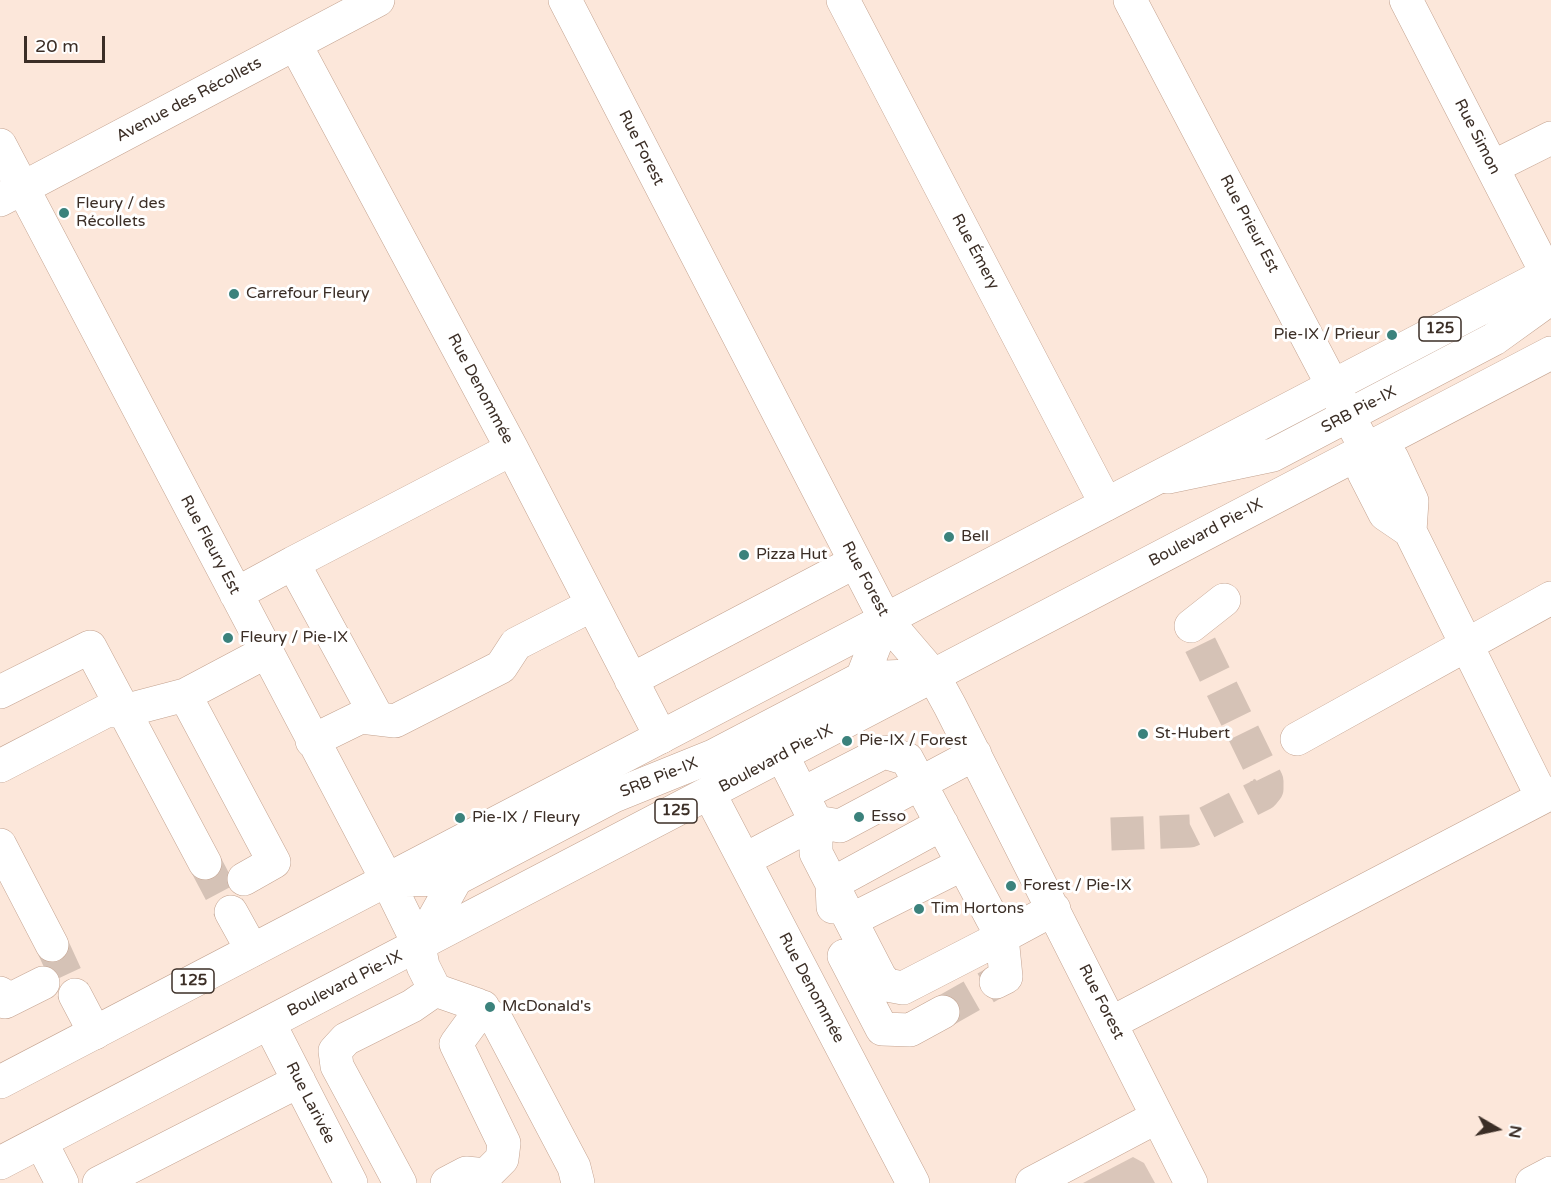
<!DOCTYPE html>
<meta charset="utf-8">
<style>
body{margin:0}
#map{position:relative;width:1551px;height:1183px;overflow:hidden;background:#fce7da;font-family:"Varela Round",sans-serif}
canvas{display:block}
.north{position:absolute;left:1467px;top:1099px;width:60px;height:60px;-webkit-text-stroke:4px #fff;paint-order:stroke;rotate:99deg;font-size:16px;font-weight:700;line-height:24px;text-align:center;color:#3b2e26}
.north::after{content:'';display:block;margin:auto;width:21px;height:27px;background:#3b2e26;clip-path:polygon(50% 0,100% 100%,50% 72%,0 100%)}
.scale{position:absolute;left:24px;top:36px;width:81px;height:27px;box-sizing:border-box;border:3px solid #3b2e26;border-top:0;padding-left:8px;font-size:18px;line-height:21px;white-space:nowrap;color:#3b2e26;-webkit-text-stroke:4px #fff;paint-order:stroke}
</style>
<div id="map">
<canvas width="1551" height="1183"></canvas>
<div class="north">N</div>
<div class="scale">20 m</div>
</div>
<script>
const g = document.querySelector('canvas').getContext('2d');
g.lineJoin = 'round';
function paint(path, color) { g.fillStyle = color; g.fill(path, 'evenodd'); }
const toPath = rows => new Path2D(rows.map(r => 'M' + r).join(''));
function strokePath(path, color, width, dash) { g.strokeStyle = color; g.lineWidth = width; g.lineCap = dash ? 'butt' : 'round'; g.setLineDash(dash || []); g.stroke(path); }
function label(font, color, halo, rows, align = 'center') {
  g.font = font + ' "Varela Round",sans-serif'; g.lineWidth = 6; g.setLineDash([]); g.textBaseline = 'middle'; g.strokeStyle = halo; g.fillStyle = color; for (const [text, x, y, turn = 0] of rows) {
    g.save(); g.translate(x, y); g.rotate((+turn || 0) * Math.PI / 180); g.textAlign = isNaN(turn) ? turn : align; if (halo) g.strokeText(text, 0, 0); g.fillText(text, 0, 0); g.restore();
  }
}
const green = toPath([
 [1133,1157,1144,1163,1155,1183,1083,1183]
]);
const minorTunnel = toPath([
 [1111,834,1190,831,1263,794,1267,789,1267,781,1191,626],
 [205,863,231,912],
 [52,945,75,995],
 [943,1012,996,982]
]);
const minor = toPath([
 [565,0,885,619,933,675,950,706,1191,1183],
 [843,0,1106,504],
 [1130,0,1366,449],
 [1406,0,1547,274],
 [295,44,512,449,661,737],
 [0,145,387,880,419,945,423,966,435,990,478,1005,498,1023,574,1167,578,1183],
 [1493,167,1551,138],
 [0,200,378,0],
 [1366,449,1392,458,1412,501,1410,531,1542,797],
 [1366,449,1364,473,1385,514,1410,531],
 [1168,477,1273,455,1494,339,1551,298],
 [293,563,512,449],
 [236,594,293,563,378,719],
 [1191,626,1224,600],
 [862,678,885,619],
 [631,680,855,562],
 [0,692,90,647,205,863],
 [185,695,274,862,244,879],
 [1297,739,1551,598],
 [312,741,361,717,395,721,501,667,516,644,592,605],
 [975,754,840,826,816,822,816,853,880,977,887,985,903,988,1002,937,1006,977,996,982],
 [0,766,106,711,124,711,185,695,266,652],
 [709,793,913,1183],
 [802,794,884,752,907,759,1002,937,1054,909],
 [0,845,52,945],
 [744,860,816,822,782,755],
 [387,880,456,879,614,796,713,756,862,678,933,675],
 [833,907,832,884,942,824],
 [231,912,252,950],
 [851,920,963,864],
 [419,945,456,879],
 [844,956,882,1029,910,1030,943,1012],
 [0,993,5,1002,43,983],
 [75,995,95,1033],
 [483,1007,456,1044,504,1143,502,1159,486,1175,483,1183],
 [269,1023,351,1183],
 [1111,1023,1551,793],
 [41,1142,62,1183],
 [99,1183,299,1081],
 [400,1183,337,1066,335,1051,346,1039,412,1006,435,990],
 [447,1183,466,1173,486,1175],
 [1032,1183,1157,1117],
 [1532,1183,1551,1173]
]);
const major = toPath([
 [0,1082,1551,272],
 [0,1163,1551,353]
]);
const markers = [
 [64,213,6,"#3b827c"],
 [234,294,6,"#3b827c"],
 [1392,335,6,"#3b827c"],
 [949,537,6,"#3b827c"],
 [744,555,6,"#3b827c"],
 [228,638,6,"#3b827c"],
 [1143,734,6,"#3b827c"],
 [847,741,6,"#3b827c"],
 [859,817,6,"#3b827c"],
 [460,818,6,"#3b827c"],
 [1011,886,6,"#3b827c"],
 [919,909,6,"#3b827c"],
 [490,1007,6,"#3b827c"]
];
const shields = [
 [1440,329,42],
 [676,811,42],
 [193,981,42]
];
const shieldNames = [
 ["125",1440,329],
 ["125",676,811],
 ["125",193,981]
];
const streetNames = [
 ["Avenue des Récollets",189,100,-28],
 ["Rue Simon",1477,137,63],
 ["Rue Forest",641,148,63],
 ["Rue Prieur Est",1249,224,62],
 ["Rue Émery",975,252,62],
 ["Rue Denommée",480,389,62],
 ["SRB Pie-IX",1359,410,-28],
 ["Boulevard Pie-IX",1206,533,-28],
 ["Rue Fleury Est",210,545,62],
 ["Rue Forest",865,579,62],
 ["Boulevard Pie-IX",776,759,-28],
 ["SRB Pie-IX",659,778,-22],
 ["Boulevard Pie-IX",345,984,-27],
 ["Rue Denommée",811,988,62],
 ["Rue Forest",1101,1002,63],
 ["Rue Larivée",310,1103,63]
];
const poiNames = [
 ["Fleury / des",76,204],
 ["Récollets",76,222],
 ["Carrefour Fleury",246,294],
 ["Pie-IX / Prieur",1380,335,"right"],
 ["Bell",961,537],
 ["Pizza Hut",756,555],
 ["Fleury / Pie-IX",240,638],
 ["St-Hubert",1155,734],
 ["Pie-IX / Forest",859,741],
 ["Esso",871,817],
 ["Pie-IX / Fleury",472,818],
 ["Forest / Pie-IX",1023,886],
 ["Tim Hortons",931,909],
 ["McDonald's",502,1007]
];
paint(green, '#dac6ba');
strokePath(minorTunnel, '#d5c2b6', 33, [33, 16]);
strokePath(minor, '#c3a28f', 34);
strokePath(major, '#c3a28f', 34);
strokePath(minor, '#fff', 33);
strokePath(major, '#fff', 33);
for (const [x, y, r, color] of markers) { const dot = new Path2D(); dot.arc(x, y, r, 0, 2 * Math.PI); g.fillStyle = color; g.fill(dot); strokePath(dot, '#fff', 2); }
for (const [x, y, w] of shields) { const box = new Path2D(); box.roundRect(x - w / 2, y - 12, w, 24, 4.5); g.fillStyle = '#fff'; g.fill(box); strokePath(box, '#3b2e26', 1.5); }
label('bold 15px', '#3b2e26', null, shieldNames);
label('16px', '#3b2e26', '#fff', streetNames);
label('16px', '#3b2e26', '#fff', poiNames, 'left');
</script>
